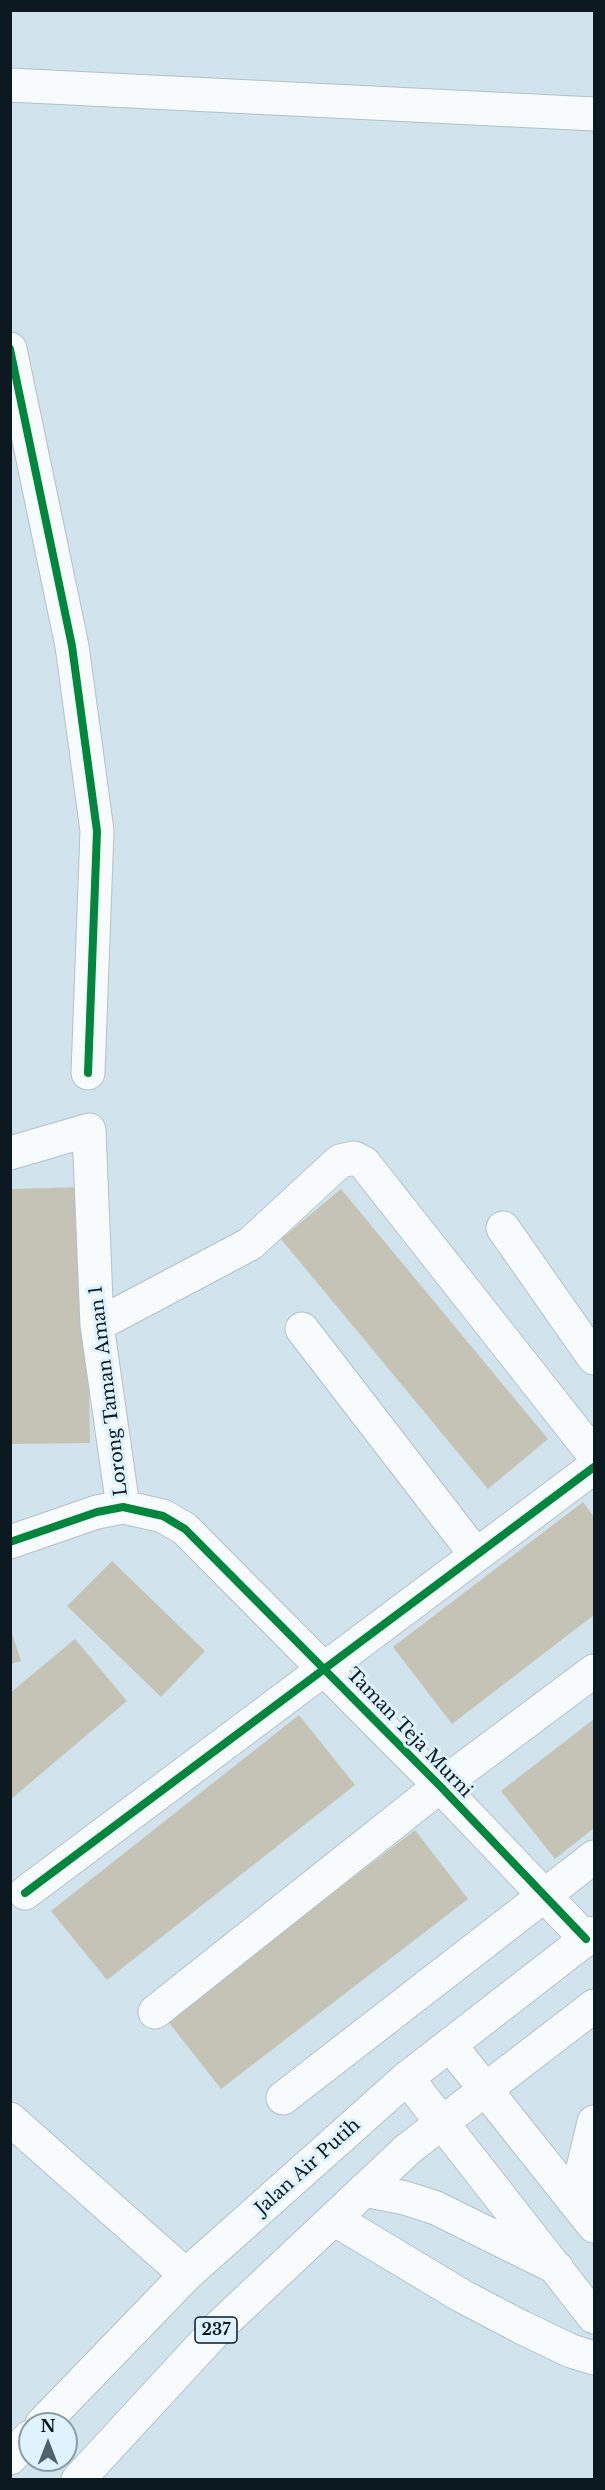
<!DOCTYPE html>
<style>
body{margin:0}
#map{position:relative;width:605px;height:2490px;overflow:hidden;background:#d1e4ee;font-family:"Libre Baskerville",serif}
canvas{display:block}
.frame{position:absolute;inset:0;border:12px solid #0d1920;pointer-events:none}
.north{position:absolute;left:18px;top:2412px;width:60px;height:60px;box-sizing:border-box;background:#def3fe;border:2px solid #8a9ca5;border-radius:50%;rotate:0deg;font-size:16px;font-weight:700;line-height:24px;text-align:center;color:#0d1920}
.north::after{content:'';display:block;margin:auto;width:21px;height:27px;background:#526068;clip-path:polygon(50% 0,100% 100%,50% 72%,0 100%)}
</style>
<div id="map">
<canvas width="605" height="2490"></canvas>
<div class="frame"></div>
<div class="north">N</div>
</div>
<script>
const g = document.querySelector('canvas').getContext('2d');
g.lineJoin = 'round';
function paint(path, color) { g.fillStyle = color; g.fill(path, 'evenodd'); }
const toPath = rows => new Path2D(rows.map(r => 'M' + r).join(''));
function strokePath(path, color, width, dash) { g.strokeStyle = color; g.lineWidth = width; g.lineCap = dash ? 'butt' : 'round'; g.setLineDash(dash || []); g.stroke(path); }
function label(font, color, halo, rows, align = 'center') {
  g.font = font + ' "Libre Baskerville",serif'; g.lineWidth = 6; g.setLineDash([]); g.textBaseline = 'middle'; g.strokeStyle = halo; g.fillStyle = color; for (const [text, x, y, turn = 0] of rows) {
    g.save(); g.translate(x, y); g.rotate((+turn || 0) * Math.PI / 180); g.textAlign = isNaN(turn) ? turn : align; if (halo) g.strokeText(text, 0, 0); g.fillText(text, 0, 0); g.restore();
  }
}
const building = toPath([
 [85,1187,90,1443,10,1444,10,1189],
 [341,1189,548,1439,488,1489,281,1239],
 [583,1502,594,1517,594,1615,452,1724,393,1647],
 [112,1561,205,1651,161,1697,67,1606],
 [11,1630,21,1661,10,1664,10,1631],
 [75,1639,127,1701,10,1800,10,1693],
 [299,1715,355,1785,107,1980,51,1911],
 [594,1719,594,1828,555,1859,501,1791],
 [415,1830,468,1899,221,2089,167,2020]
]);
const minor = toPath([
 [10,85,594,114],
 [10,349,72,646,97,831,88,1073],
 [10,1153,89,1130,97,1325,123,1507],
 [503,1228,594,1358],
 [97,1325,250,1244,340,1161,354,1158,364,1163,594,1455],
 [302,1329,476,1555],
 [10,1542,97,1512,123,1507,163,1516,185,1529,440,1786,586,1939],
 [25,1893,594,1467],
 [155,2012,440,1786,594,1671],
 [450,2045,594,2226],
 [407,2078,594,2317],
 [283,2098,594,1857],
 [10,2119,186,2275],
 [334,2219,462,2296,521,2327,571,2351,594,2358]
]);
const major = toPath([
 [594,2122,582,2172,586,2205,594,2225],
 [364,2190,405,2198,436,2208,557,2268],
 [42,2424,186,2275,407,2078,594,1933],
 [10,2458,30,2437],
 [78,2480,220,2326,408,2149,594,2006]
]);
const cycleway = toPath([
 [10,349,72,646,97,831,88,1073],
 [10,1542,97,1512,123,1507,163,1516,185,1529,440,1786,586,1939],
 [25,1893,594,1467]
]);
const shields = [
 [216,2330,42]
];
const shieldNames = [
 ["237",216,2330]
];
const streetNames = [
 ["Lorong Taman Aman 1",109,1391,-97],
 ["Taman Teja Murni",409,1733,46],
 ["Jalan Air Putih",308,2167,-42]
];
paint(building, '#c4c3b5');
strokePath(minor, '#b2c0c8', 35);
strokePath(major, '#b2c0c8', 35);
strokePath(minor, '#f8fbfc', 33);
strokePath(major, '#f8fbfc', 33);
strokePath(cycleway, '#00873e', 8);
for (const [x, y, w] of shields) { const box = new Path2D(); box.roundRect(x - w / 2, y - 13, w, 26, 4.5); g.fillStyle = '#def3fe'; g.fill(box); strokePath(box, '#0d1920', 1.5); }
label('bold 16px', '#0d1920', null, shieldNames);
label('18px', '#0d1920', '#def3fe', streetNames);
</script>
